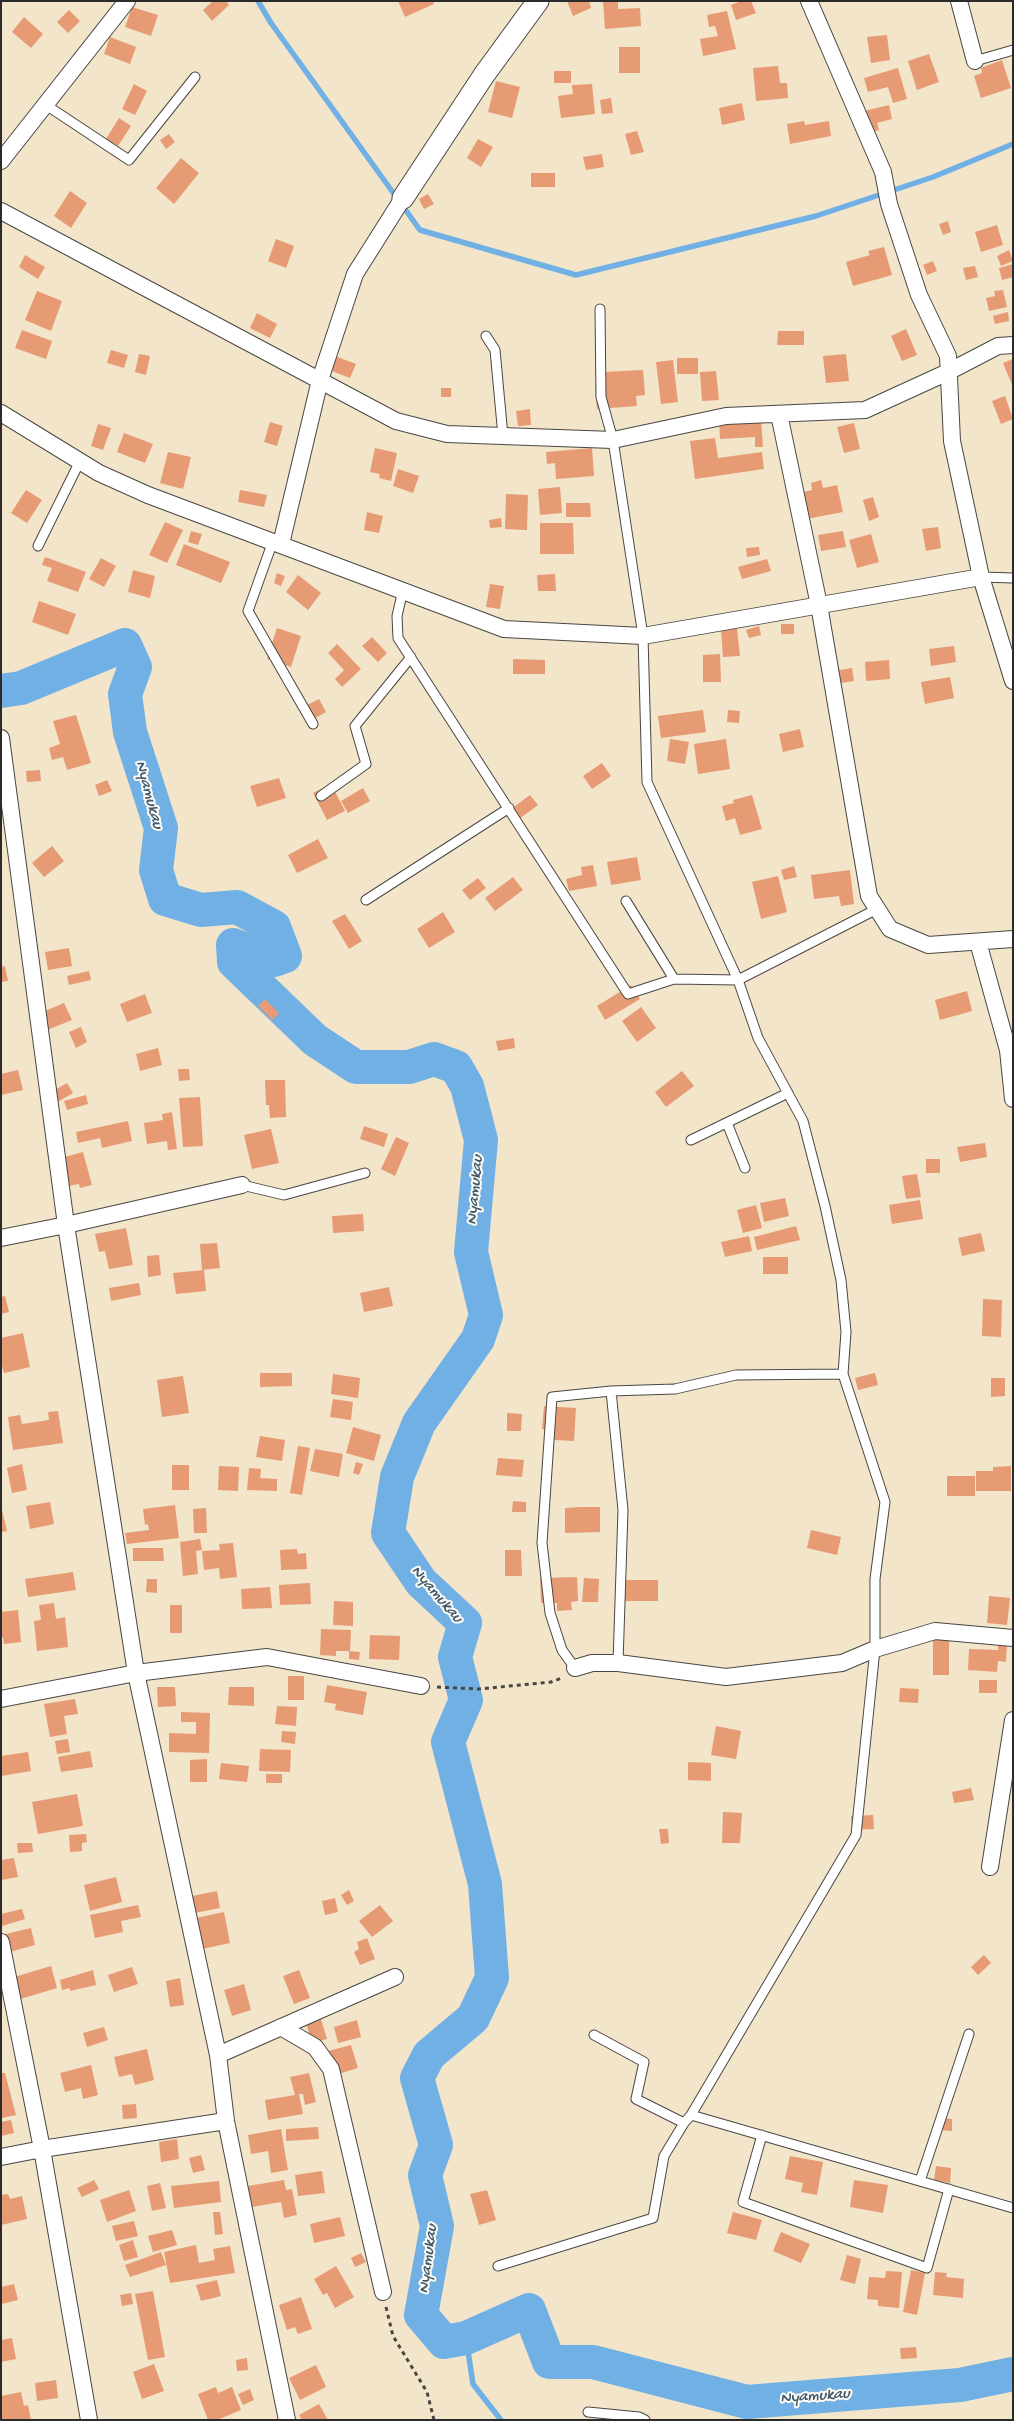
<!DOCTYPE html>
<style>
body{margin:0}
#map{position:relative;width:1014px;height:2421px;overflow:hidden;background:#f2e5ca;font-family:"Gochi Hand",sans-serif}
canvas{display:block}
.frame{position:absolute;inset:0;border:2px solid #2b2b2b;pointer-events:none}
</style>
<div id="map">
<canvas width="1014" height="2421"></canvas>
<div class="frame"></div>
</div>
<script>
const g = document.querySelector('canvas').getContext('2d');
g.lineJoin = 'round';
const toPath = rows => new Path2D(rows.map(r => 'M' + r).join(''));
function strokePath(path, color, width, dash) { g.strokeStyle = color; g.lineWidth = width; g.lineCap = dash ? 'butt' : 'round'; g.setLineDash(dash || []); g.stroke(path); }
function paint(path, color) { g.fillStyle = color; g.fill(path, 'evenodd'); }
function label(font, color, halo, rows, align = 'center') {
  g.font = font + ' "Gochi Hand",sans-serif'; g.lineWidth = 4; g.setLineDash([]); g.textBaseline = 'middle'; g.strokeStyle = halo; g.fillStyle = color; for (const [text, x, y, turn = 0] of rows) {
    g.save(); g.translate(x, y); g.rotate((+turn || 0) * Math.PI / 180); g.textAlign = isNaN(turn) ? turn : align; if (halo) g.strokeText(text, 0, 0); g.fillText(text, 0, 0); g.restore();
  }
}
const stream = toPath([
 [258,1,271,23,420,230,576,275,816,216,933,177,1013,144],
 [466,2338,473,2384,501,2420]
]);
const river = toPath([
 [1,691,21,688,125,645,135,667,125,694,130,732,161,828,156,870,165,899,201,910,237,907,274,927,285,956,274,960,233,945,234,962,315,1040,356,1067,409,1067,434,1059,456,1067,467,1086,481,1140,471,1252,486,1315,478,1339,419,1423,397,1477,388,1533,421,1582,465,1623,455,1657,466,1700,448,1742,485,1884,492,1978,473,2018,429,2055,417,2078,436,2145,425,2175,437,2226,421,2315,444,2342,466,2338,529,2310,549,2362,593,2362,747,2402,960,2385,1013,2374]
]);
const building = toPath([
 [213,1,226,1,229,5,212,21,203,10],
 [398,1,433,1,434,4,405,17],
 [567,1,589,1,591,8,573,16],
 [603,1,618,1,618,9,640,8,641,26,605,29],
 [742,1,751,1,756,13,736,20,731,5],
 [132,7,158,15,151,36,125,27],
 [69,10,80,21,68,33,57,22],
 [727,11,736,49,703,56,700,39,718,36,715,26,709,27,707,15],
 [24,17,43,34,31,48,12,32],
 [887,35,890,60,871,63,867,37],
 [110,37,136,47,130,64,104,54],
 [619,47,640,47,640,73,619,73],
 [929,54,939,82,917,90,908,61],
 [1002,60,1011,88,981,98,974,76,982,73,981,68],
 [778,66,780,83,787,83,788,98,756,101,753,68],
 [898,68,907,99,893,103,888,87,868,92,864,78],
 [554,71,571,71,571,83,554,83],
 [496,81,520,87,512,118,488,112],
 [134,84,147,91,135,115,122,109],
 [592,84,595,114,561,118,558,96,573,94,572,85],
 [611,98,613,113,602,114,600,100],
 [742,103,745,120,722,125,719,108],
 [889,105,892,119,877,123,879,130,866,134,860,112],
 [119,118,131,126,118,146,106,139],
 [804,121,805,125,829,121,831,136,790,144,787,124],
 [637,131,644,152,631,155,625,134],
 [169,134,175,142,166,149,160,140],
 [478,139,493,147,481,167,467,158],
 [602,154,604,167,586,170,583,157],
 [181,158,199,173,174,204,156,188],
 [531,173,555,173,555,187,531,187],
 [70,191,87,203,71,228,54,216],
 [428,194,434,204,424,209,419,199],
 [948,221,951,232,943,235,939,224],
 [997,225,1003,245,981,252,975,232],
 [276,239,294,246,286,268,268,261],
 [884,247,892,275,853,286,846,262,870,255,868,251],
 [1009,250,1013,261,1001,266,997,256],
 [25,255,45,267,38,279,19,267],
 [933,261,937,271,927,275,923,265],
 [1013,264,1013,277,1002,280,999,268],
 [975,266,978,277,966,280,963,268],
 [1003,290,1007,307,989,311,986,298,995,296,994,291],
 [37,291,62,301,51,331,25,320],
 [1008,312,1009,321,995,324,993,316],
 [257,313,277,324,270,338,250,328],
 [906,329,917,355,902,361,891,336],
 [22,330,52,341,46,359,15,348],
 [778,331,804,331,804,345,777,345],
 [111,350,128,355,124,368,107,363],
 [139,354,150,356,146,375,135,372],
 [330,354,356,364,350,378,324,368],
 [846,354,849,381,826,383,823,356],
 [677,358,698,358,698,374,677,374],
 [1013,359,1013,387,1003,363],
 [673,360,678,402,661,404,656,362],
 [643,370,645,395,636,396,637,406,597,409,595,385,602,384,602,372],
 [716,371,719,400,702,401,700,372],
 [441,388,451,388,451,397,441,397],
 [1005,396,1013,419,1001,424,992,401],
 [530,409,531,425,518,426,516,411],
 [761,419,763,447,755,447,755,437,720,439,719,421],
 [270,422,283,426,277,446,264,442],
 [854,423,860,449,844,453,837,427],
 [98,424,111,428,103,450,91,446],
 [124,433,153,444,145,463,117,452],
 [715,438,718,458,762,452,764,469,695,479,690,441],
 [375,448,397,453,391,481,379,478,380,474,370,472],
 [592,448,594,476,556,479,555,463,547,464,546,452],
 [168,452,191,457,183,489,160,483],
 [398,469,419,476,413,493,393,486],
 [821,480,823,488,837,485,843,512,801,520,795,494,812,490,811,483],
 [560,487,562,513,540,515,538,489],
 [26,490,42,500,27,523,11,513],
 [240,490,267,495,264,507,238,502],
 [506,494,528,495,527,530,505,529],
 [873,497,879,517,869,521,863,500],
 [566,503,590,503,591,517,566,517],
 [367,512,383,516,379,533,364,530],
 [501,518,502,527,490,528,489,520],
 [165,522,183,530,167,563,149,555],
 [540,523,573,523,574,554,540,554],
 [938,527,941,548,926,551,922,529],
 [191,531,202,534,198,545,188,542],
 [843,531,846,547,821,551,818,535],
 [871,534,879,562,857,568,849,540],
 [184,544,230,562,221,583,176,565],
 [759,547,760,555,747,557,746,548],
 [45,557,86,572,78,592,47,581,52,568,42,565],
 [101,558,116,566,104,587,89,579],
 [767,559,771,571,742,579,738,567],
 [133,570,155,576,150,598,128,592],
 [277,573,285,576,281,586,274,583],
 [555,574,556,591,538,591,537,575],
 [298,575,321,593,308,610,286,592],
 [490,584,504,586,500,609,486,607],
 [39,601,76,614,68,635,32,622],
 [781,624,794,624,794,634,781,634],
 [759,626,761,635,749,638,746,630],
 [277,628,301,636,291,667,267,659],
 [737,628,740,656,723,657,721,629],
 [372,637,387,653,378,662,362,646],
 [337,644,361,669,342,687,335,679,344,670,328,653],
 [954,646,956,662,931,666,929,649],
 [720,654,721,682,703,682,703,655],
 [513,659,545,660,545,674,513,674],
 [889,660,890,679,866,681,865,662],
 [852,668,854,681,835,684,834,671],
 [950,677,954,698,925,704,921,682],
 [319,699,326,712,310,721,303,707],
 [703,710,706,732,661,738,658,716],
 [728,710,740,711,739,723,727,722],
 [76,715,91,763,67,770,63,757,52,760,49,748,60,744,53,721],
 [800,729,804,747,783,752,779,734],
 [670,739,689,742,685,764,667,761],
 [726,739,730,769,698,774,694,744],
 [602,763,611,776,592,789,583,776],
 [40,770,41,781,27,782,26,771],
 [279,778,286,798,257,807,250,786],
 [107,780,112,791,99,796,95,785],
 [331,784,345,811,327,820,313,793],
 [363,788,370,801,348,813,341,801],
 [530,795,538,805,515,822,507,812],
 [752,795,762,829,740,835,735,818,726,821,722,806,734,803,733,800],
 [318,839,328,858,297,873,288,855],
 [52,846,64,861,44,877,32,863],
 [637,857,641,880,611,885,607,862],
 [593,865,597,886,569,891,566,879,582,875,581,867],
 [794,866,797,877,784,880,781,870],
 [850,870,854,904,841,906,839,896,814,899,811,875],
 [778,876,787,912,761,919,752,882],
 [513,877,523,890,495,911,485,898],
 [478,878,486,888,470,900,462,890],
 [443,912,455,932,429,948,417,929],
 [345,914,362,941,349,949,332,921],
 [69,948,72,966,48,970,45,952],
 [5,966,8,981,1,982,1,967],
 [89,971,91,980,69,985,67,976],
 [631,985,640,999,605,1020,597,1006],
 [967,991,972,1011,940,1020,935,1000],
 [145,994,152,1013,127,1022,120,1004],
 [265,999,279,1013,272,1020,258,1006],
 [64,1003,72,1020,40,1033,33,1016],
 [641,1007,656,1028,637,1042,622,1021],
 [81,1027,87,1042,76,1048,69,1032],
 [514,1038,515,1048,498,1051,496,1041],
 [158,1048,162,1065,140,1071,136,1054],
 [178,1069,189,1069,190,1080,179,1081],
 [18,1070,23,1090,1,1095,1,1074],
 [682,1071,694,1086,666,1107,655,1092],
 [265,1080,285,1080,286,1117,270,1118,269,1105,266,1105],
 [67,1083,73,1093,54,1104,48,1094],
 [86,1095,88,1104,67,1110,64,1101],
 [200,1097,203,1146,183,1147,179,1098],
 [172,1112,177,1149,168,1150,167,1141,147,1144,144,1123,163,1120,162,1114],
 [128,1121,132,1141,102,1148,100,1138,78,1143,76,1132],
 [364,1126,388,1134,384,1147,360,1139],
 [271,1129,279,1163,252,1169,244,1135],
 [396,1137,409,1143,395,1176,381,1169],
 [985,1143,987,1157,960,1162,957,1147],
 [83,1152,92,1185,80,1188,79,1184,68,1186,61,1158],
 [926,1159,940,1159,940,1173,926,1173],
 [917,1174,921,1197,906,1199,902,1176],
 [785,1198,789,1216,764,1222,760,1203],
 [920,1200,923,1219,892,1224,889,1205],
 [756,1205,762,1228,743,1233,737,1210],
 [363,1214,364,1231,333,1233,332,1216],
 [796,1226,800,1240,757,1250,754,1237],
 [126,1228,133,1265,109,1269,105,1251,99,1252,95,1234],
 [981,1233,985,1251,962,1256,958,1238],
 [749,1236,752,1251,725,1257,721,1242],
 [217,1243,220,1268,202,1270,200,1244],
 [159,1255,161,1275,148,1277,147,1256],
 [763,1257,788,1257,788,1274,763,1274],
 [204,1270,206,1291,176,1294,173,1273],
 [139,1283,141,1295,111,1301,109,1288],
 [389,1287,393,1306,364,1312,360,1293],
 [5,1296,9,1312,1,1314,1,1297],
 [983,1299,1002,1300,1001,1337,982,1336],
 [23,1333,30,1367,4,1373,1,1362,1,1338],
 [260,1373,292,1373,292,1386,260,1387],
 [875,1373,878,1385,858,1390,855,1378],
 [333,1374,360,1378,358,1398,331,1394],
 [183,1376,189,1413,162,1417,157,1380],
 [991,1378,1005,1378,1005,1396,991,1397],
 [333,1399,353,1402,351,1420,330,1417],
 [544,1406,576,1408,574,1441,554,1440,555,1430,542,1429],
 [58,1411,63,1443,13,1450,8,1417,20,1415,22,1424,49,1420,48,1412],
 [507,1413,522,1414,521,1431,507,1431],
 [353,1427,381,1435,374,1461,346,1453],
 [260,1436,285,1440,282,1461,256,1457],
 [298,1446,310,1448,302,1495,290,1493],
 [315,1449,343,1454,339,1477,310,1471],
 [498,1458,524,1460,522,1477,496,1475],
 [356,1462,363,1464,359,1475,353,1473],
 [22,1464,27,1490,12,1493,7,1468],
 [172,1465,189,1465,189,1490,172,1490],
 [219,1466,239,1467,238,1491,218,1490],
 [1011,1466,1011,1491,976,1491,976,1471,993,1471,993,1467],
 [249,1468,261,1469,260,1478,277,1479,277,1491,247,1490],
 [947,1476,975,1476,975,1496,947,1496],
 [513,1501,526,1502,526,1512,512,1512],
 [50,1502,54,1524,30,1529,26,1506],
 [175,1505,179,1538,127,1544,125,1533,149,1530,148,1524,145,1525,143,1509],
 [1,1506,7,1531,1,1532],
 [579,1507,600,1507,600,1532,565,1533,565,1508],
 [206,1508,207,1533,194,1533,193,1509],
 [811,1530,841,1537,837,1555,807,1548],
 [200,1539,202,1550,196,1551,198,1574,183,1576,180,1542],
 [233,1543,237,1577,220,1579,219,1568,204,1570,202,1551,220,1550,219,1544],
 [133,1548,163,1548,164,1561,133,1561],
 [297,1549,298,1554,306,1553,307,1569,281,1570,280,1550],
 [505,1550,521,1550,522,1576,505,1576],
 [73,1572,76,1590,28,1597,25,1579],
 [577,1577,578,1601,571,1602,572,1610,557,1611,557,1603,541,1603,540,1578],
 [584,1578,599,1579,598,1602,582,1602],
 [147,1579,157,1579,157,1593,146,1592],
 [624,1580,658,1580,658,1601,624,1601],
 [310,1583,311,1604,280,1605,279,1585],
 [270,1587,272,1608,242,1609,241,1589],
 [989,1596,1010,1598,1007,1625,987,1623],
 [334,1601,353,1602,353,1626,333,1625],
 [54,1603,56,1619,65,1617,68,1647,37,1651,34,1621,41,1620,39,1605],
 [170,1605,182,1605,182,1633,170,1633],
 [18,1610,21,1642,4,1644,3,1637,1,1637,1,1612],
 [321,1629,351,1630,350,1651,336,1651,336,1656,320,1655],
 [370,1635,400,1636,399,1660,369,1659],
 [933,1638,949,1638,949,1675,933,1675],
 [998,1642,1007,1643,1006,1662,998,1661,997,1672,968,1670,969,1649,998,1650],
 [349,1651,360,1652,359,1660,349,1659],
 [288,1676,304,1676,304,1700,288,1700],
 [979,1680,997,1680,997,1693,979,1693],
 [327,1685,367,1692,363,1715,335,1710,336,1704,324,1702],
 [157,1687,175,1687,176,1706,158,1707],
 [229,1687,254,1687,254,1706,228,1705],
 [900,1688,919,1689,918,1703,899,1702],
 [75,1699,78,1714,64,1716,67,1734,50,1737,44,1704],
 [277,1706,297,1707,296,1726,275,1724],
 [181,1712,210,1713,209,1753,169,1752,169,1733,196,1734,196,1722,181,1722],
 [716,1726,741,1731,736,1759,711,1755],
 [282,1731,296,1732,295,1744,281,1742],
 [68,1739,70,1752,57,1754,55,1741],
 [260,1749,291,1750,290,1772,259,1771],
 [90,1751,93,1767,61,1772,58,1757],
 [28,1752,31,1771,1,1776,1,1756],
 [207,1759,207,1782,190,1782,190,1760],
 [688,1762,711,1763,711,1781,688,1780],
 [221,1763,249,1766,247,1782,219,1779],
 [266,1774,282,1774,282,1783,266,1783],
 [971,1788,974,1800,954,1803,952,1792],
 [77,1794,83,1826,38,1834,32,1802],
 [723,1812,742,1813,740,1843,722,1843],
 [873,1815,874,1829,852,1830,851,1816],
 [659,1829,668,1829,669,1843,661,1844],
 [86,1834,87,1842,82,1843,82,1851,70,1852,69,1835],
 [17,1843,32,1843,33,1852,18,1853],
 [14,1858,18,1877,1,1880,1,1860],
 [116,1877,122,1902,90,1911,84,1885],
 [349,1890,354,1901,347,1905,341,1895],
 [217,1891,220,1908,195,1913,192,1896],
 [335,1898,338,1912,325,1915,322,1901],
 [138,1905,141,1917,121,1921,123,1932,95,1938,90,1915],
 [380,1905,393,1921,372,1937,359,1921],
 [22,1909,25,1919,2,1926,1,1914],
 [224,1912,230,1943,202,1949,196,1918],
 [31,1928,35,1945,6,1953,2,1935],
 [367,1938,375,1959,360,1965,354,1952,359,1949,357,1942],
 [984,1955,991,1963,978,1975,971,1967],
 [51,1966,57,1988,17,2000,11,1978],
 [132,1967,138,1984,114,1992,108,1975],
 [93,1970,96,1985,70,1991,70,1988,62,1990,60,1980],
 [299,1970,310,1998,294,2004,283,1976],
 [180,1978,184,2005,170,2007,166,1981],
 [244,1984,251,2010,232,2016,224,1990],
 [320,2016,327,2039,312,2043,305,2020],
 [357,2020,361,2037,338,2043,334,2027],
 [104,2027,108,2040,87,2047,83,2033],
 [351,2045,358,2068,335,2075,328,2051],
 [147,2049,154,2080,135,2085,132,2074,119,2077,114,2057],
 [91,2065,98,2095,83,2099,81,2088,65,2092,60,2073],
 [1,2073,5,2073,16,2115,2,2118],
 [309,2073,316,2102,305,2105,303,2094,299,2094,303,2114,268,2120,265,2100,295,2095,290,2077],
 [136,2104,137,2118,123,2119,122,2105],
 [940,2118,952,2119,952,2131,940,2130],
 [11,2120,14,2133,1,2136,1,2122],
 [318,2127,319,2139,286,2141,286,2129],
 [281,2129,288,2170,271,2173,268,2151,251,2154,248,2135],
 [177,2139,179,2159,161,2162,159,2142],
 [201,2155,205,2170,193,2173,189,2158],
 [790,2156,823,2162,817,2195,801,2192,803,2183,785,2179],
 [936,2166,951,2168,950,2183,934,2180],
 [322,2171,325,2193,298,2196,295,2175],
 [94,2180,99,2189,82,2197,77,2188],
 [284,2180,286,2190,292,2189,297,2215,284,2218,281,2202,252,2207,248,2186],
 [854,2180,888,2185,883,2213,850,2207],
 [219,2181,221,2202,174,2208,171,2186],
 [160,2183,166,2208,152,2211,147,2186],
 [129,2190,136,2211,107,2222,100,2200],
 [487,2190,496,2220,479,2225,470,2194],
 [8,2194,10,2199,22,2196,27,2219,1,2225,1,2195],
 [213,2212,220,2212,223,2234,215,2235],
 [733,2212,762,2220,756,2240,727,2233],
 [340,2217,345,2236,314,2243,310,2224],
 [134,2221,138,2236,116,2241,112,2226],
 [172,2230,177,2245,153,2252,148,2236],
 [781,2232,810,2244,801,2263,773,2251],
 [133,2240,138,2257,124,2261,119,2245],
 [196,2245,199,2263,215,2260,213,2249,230,2246,235,2273,170,2283,164,2252],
 [161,2252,166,2265,130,2277,125,2265],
 [361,2253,366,2262,355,2267,351,2258],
 [847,2255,861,2259,855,2284,840,2280],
 [336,2266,354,2297,335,2308,327,2293,323,2295,314,2279],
 [911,2270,925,2273,917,2315,903,2312],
 [886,2271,902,2272,899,2308,878,2306,878,2300,867,2299,869,2277,885,2278],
 [935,2272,947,2273,946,2277,964,2279,963,2298,933,2295],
 [217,2280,221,2296,201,2301,196,2285],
 [14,2284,18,2300,1,2304,1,2287],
 [153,2291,165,2357,148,2360,135,2294],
 [131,2293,133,2304,122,2306,120,2295],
 [301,2297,312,2329,298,2334,295,2327,287,2330,279,2305],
 [12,2338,16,2359,1,2362,1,2340],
 [916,2347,917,2358,901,2359,900,2348],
 [247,2358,248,2370,237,2371,236,2360],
 [154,2364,164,2391,142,2399,133,2372],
 [316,2365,326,2387,300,2400,289,2378],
 [56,2380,58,2398,37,2401,35,2383],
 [216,2387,218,2393,232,2387,241,2410,217,2420,208,2420,198,2394],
 [250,2389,254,2400,243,2405,238,2394],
 [21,2392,24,2406,28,2405,31,2420,1,2420,1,2396],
 [319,2404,328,2420,302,2420,299,2415]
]);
const path = toPath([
 [437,1687,479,1689,551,1682,562,1678],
 [386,2307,393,2336,427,2392,434,2420]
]);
const service = toPath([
 [975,61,1013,50],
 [46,105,129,160,195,77],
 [600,309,601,397,613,440,643,636,647,782,738,980,758,1038,803,1121,825,1206,841,1280,846,1332,843,1374,885,1502,875,1579,875,1649,856,1835,691,2115],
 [486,336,495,350,503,436],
 [273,541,248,611,313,724],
 [38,546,80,461],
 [981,577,1013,578],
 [403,590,397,616,398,638,628,994,674,979,738,980,877,909],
 [321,796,366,764,355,726,411,657],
 [366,900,509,808],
 [626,901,674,979],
 [727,1123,745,1168],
 [691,1140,788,1093],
 [242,1185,284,1195,365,1173],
 [618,1663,623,1510,611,1391,675,1389,736,1375,843,1374],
 [575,1668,562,1650,550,1613,542,1543,552,1397,611,1391],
 [594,2035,644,2062,636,2099,684,2123],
 [762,2135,743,2202,927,2268,949,2189],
 [920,2181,969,2034],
 [498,2266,653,2218,664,2156,684,2123,691,2115,1013,2208],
 [588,2412,639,2417,645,2420]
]);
const minor = toPath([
 [809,1,883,172,889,204,919,295,948,356,952,441,981,577,1013,681],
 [959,1,975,61],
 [1,161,127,1],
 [1,211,396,421,447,434,613,440,726,416,865,410,948,372,998,346,1013,345],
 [1,413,99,473,148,495,504,629,643,636,981,577],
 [779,414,819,605,869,896,890,929,928,945,1013,939],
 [281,544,320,380,355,274,403,198],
 [1,738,66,1225,136,1673,218,2055,226,2121,287,2420],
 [978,942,1008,1050,1013,1099],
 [1,1238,66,1225,242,1185],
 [575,1668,592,1663,618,1663,726,1677,842,1663,875,1649,935,1631,1013,1638],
 [1,1699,136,1673,267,1657,421,1686],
 [990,1867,1013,1720],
 [1,1942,42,2149,89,2420],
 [281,2027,315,2047,331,2069,383,2292],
 [218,2055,395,1977],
 [1,2157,42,2149,226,2121]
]);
const tertiary = toPath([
 [403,198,484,75,538,1]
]);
const waterNames = [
 ["Nyamukau",148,795,75],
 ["Nyamukau",476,1190,-85],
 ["Nyamukau",436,1595,49],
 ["Nyamukau",429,2259,-83],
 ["Nyamukau",815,2397,-4]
];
strokePath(stream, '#70b0e4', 5.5);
strokePath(river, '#70b0e4', 34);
paint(building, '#e79b74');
strokePath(service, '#494743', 11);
strokePath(minor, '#494743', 18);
strokePath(tertiary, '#494743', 23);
strokePath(path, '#494743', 3, [4, 4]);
strokePath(service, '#fff', 9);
strokePath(minor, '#fff', 16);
strokePath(tertiary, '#fff', 21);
label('italic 16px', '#435a6c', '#fdfcf7', waterNames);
</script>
